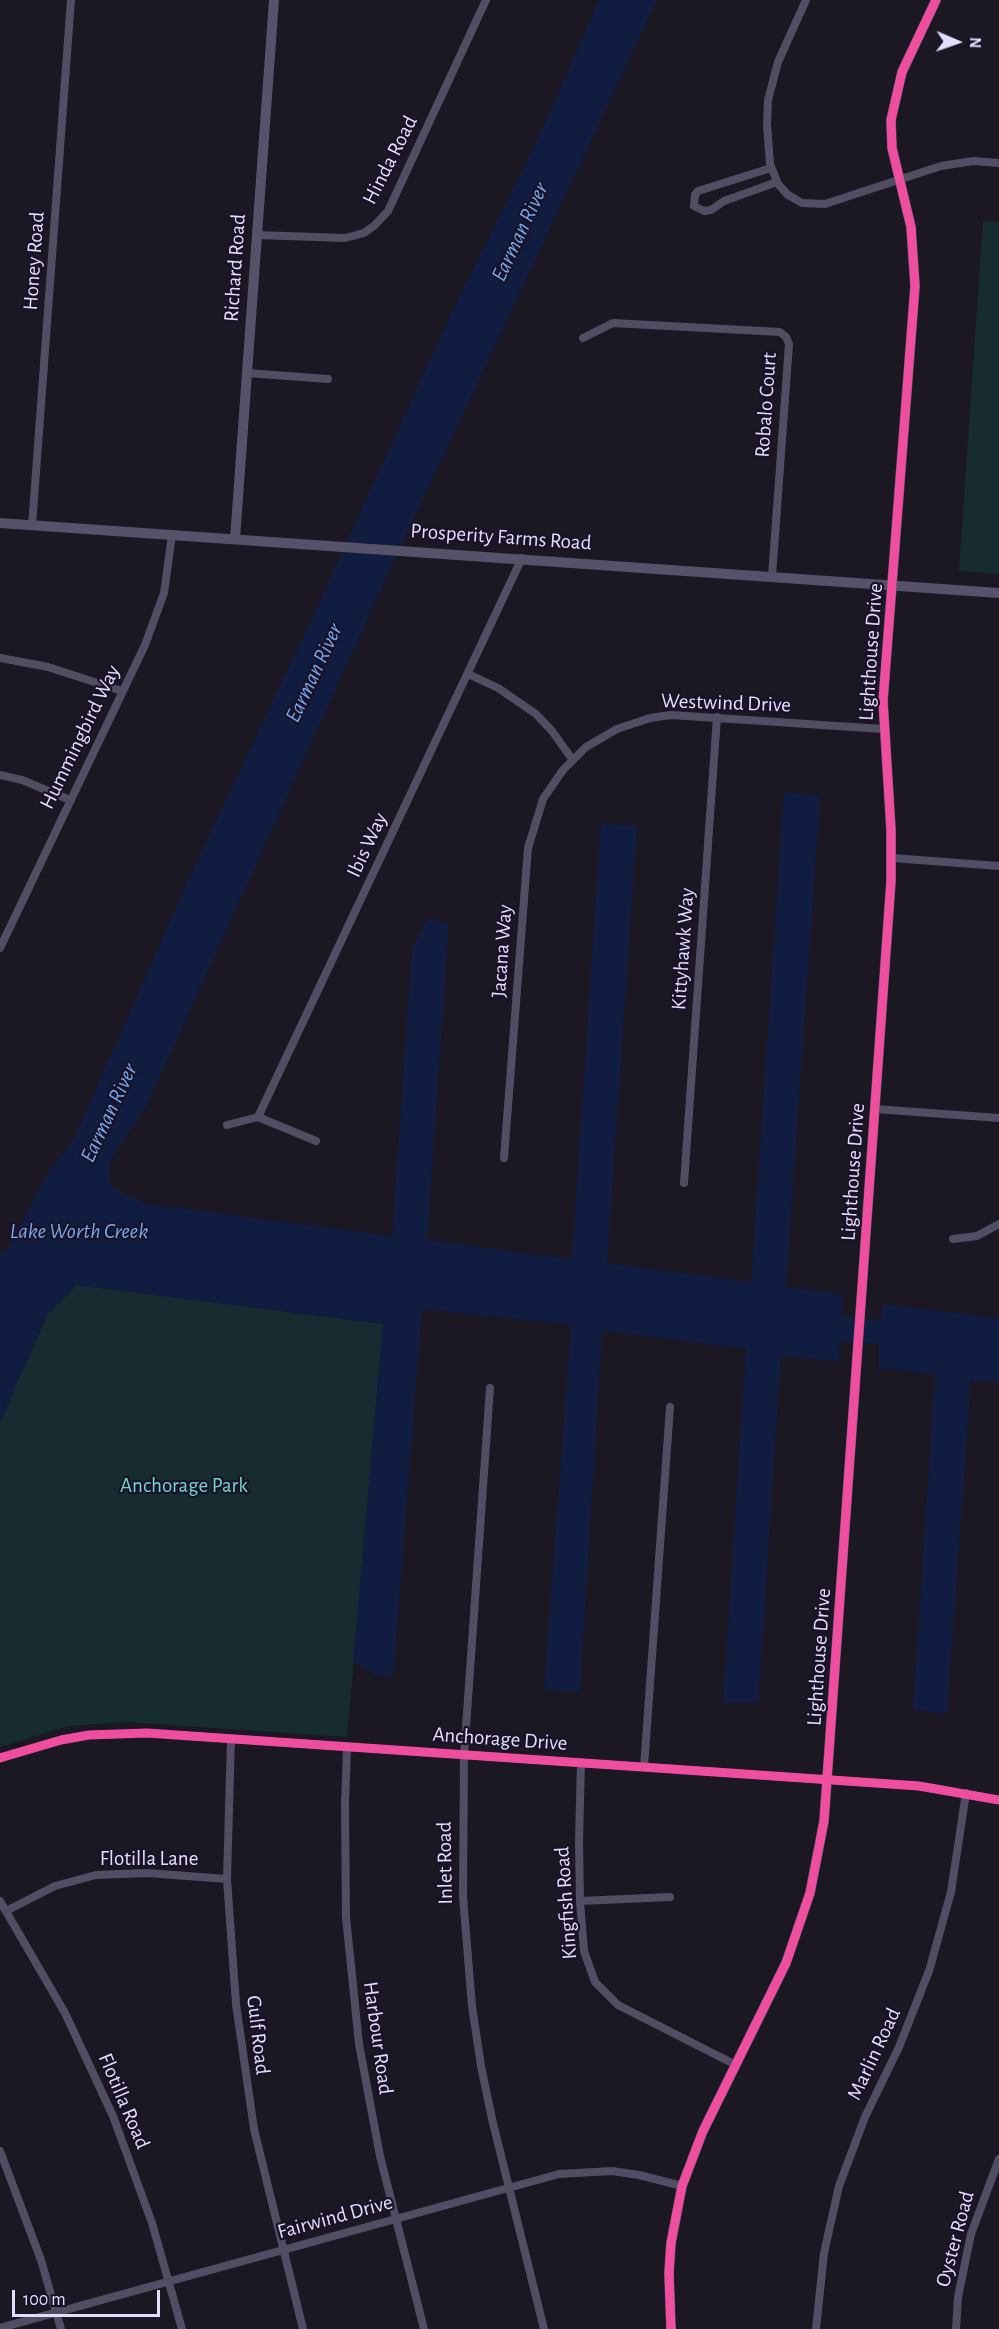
<!DOCTYPE html>
<style>
body{margin:0}
#map{position:relative;width:999px;height:2329px;overflow:hidden;background:#1b1823;font-family:"Alegreya Sans",sans-serif}
canvas{display:block}
.north{position:absolute;left:927px;top:12px;width:60px;height:60px;-webkit-text-stroke:4px #1a1328;paint-order:stroke;rotate:92deg;font-size:16px;font-weight:700;line-height:24px;text-align:center;color:#e5ddfc}
.north::after{content:'';display:block;margin:auto;width:21px;height:27px;background:#e5ddfc;clip-path:polygon(50% 0,100% 100%,50% 72%,0 100%)}
.scale{position:absolute;left:12px;top:2290px;width:148px;height:27px;box-sizing:border-box;border:3px solid #e5ddfc;border-top:0;padding-left:8px;font-size:18px;line-height:21px;white-space:nowrap;color:#e5ddfc;-webkit-text-stroke:4px #1a1328;paint-order:stroke}
</style>
<div id="map">
<canvas width="999" height="2329"></canvas>
<div class="north">N</div>
<div class="scale">100 m</div>
</div>
<script>
const g = document.querySelector('canvas').getContext('2d');
g.lineJoin = 'round';
function paint(path, color) { g.fillStyle = color; g.fill(path, 'evenodd'); }
const toPath = rows => new Path2D(rows.map(r => 'M' + r).join(''));
function strokePath(path, color, width, dash) { g.strokeStyle = color; g.lineWidth = width; g.lineCap = dash ? 'butt' : 'round'; g.setLineDash(dash || []); g.stroke(path); }
function label(font, color, halo, rows, align = 'center') {
  g.font = font + ' "Alegreya Sans",sans-serif'; g.lineWidth = 4.5; g.setLineDash([]); g.textBaseline = 'middle'; g.strokeStyle = halo; g.fillStyle = color; for (const [text, x, y, turn = 0] of rows) {
    g.save(); g.translate(x, y); g.rotate((+turn || 0) * Math.PI / 180); g.textAlign = isNaN(turn) ? turn : align; if (halo) g.strokeText(text, 0, 0); g.fillText(text, 0, 0); g.restore();
  }
}
const green = toPath([
 [983,221,999,222,999,574,959,571],
 [76,1285,383,1324,347,1737,126,1722,69,1726,0,1747,0,1420,47,1315]
]);
const water = toPath([
 [599,0,657,0,386,578,147,1105,109,1162,111,1187,143,1203,392,1236,412,949,428,918,449,924,427,1240,572,1259,601,823,637,826,607,1263,751,1282,784,792,820,795,786,1287,842,1294,842,1316,881,1321,883,1304,999,1318,999,1383,971,1380,947,1714,913,1710,935,1374,879,1369,879,1344,840,1341,839,1362,781,1355,758,1703,723,1703,746,1349,602,1331,580,1692,544,1691,571,1325,422,1309,393,1677,374,1676,366,1668,353,1663,383,1324,77,1285,47,1315,0,1423,0,1254,6,1251,48,1173,74,1139,186,885,312,618,452,312,537,141]
]);
const street = toPath([
 [806,0,778,62,768,100,767,124,770,164,778,184,788,195,802,203,825,204,941,166,973,161,999,163],
 [771,168,698,191,695,195,694,206,704,211,711,210,724,201,777,182],
 [256,235,345,238,364,233,375,225,388,211,486,0],
 [583,338,613,323,780,332,786,337,789,344,772,576],
 [247,373,328,379],
 [32,526,71,0],
 [0,658,48,667,122,691],
 [468,674,498,688,536,714,552,731,572,759],
 [0,775,22,780,70,800],
 [892,858,999,866],
 [0,948,145,645,164,593,172,535],
 [875,1109,999,1118],
 [258,1117,316,1141],
 [227,1125,258,1117,522,558],
 [504,1158,528,848,543,799,563,770,586,747,617,729,650,718,671,715,883,729],
 [684,1183,717,717],
 [953,1239,977,1236,999,1224],
 [490,1388,464,1755,463,1897,472,2006,481,2066,492,2119,544,2329],
 [231,1739,227,1879,236,2004,254,2129,303,2329],
 [347,1747,345,1804,346,1917,359,2044,380,2156,424,2329],
 [0,1758,61,1740,89,1735,147,1733,919,1786,999,1800],
 [581,1763,579,1841,580,1901,584,1951,595,1982,618,2005,736,2065],
 [644,1767,670,1407],
 [0,1901,65,2013,113,2116,152,2223,182,2329],
 [580,1901,670,1897],
 [6,1911,55,1886,96,1875,147,1873,227,1879],
 [0,2151,41,2260,61,2329],
 [0,2328,559,2174,612,2171,639,2175,682,2186],
 [816,2329,824,2253,839,2186,865,2117,899,2047,929,1971,951,1892,966,1793],
 [956,2329,958,2297,971,2234,999,2159]
]);
const secondary = toPath([
 [0,523,999,593],
 [235,539,274,0],
 [671,2329,669,2273,671,2243,682,2186,703,2131,786,1963,810,1893,824,1821,891,881,891,830,883,701,915,286,911,227,892,148,891,120,902,72,936,0]
]);
const cycleway = toPath([
 [0,1758,61,1740,89,1735,147,1733,919,1786,999,1800],
 [671,2329,669,2273,671,2243,682,2186,703,2131,786,1963,810,1893,824,1821,891,881,891,830,883,701,915,286,911,227,892,148,891,120,902,72,936,0]
]);
const streetNames = [
 ["Hinda Road",390,160,-63],
 ["Honey Road",34,261,-86],
 ["Richard Road",235,268,-86],
 ["Robalo Court",766,405,-86],
 ["Prosperity Farms Road",501,537,4],
 ["Lighthouse Drive",871,652,-86],
 ["Westwind Drive",726,703,2],
 ["Hummingbird Way",80,737,-64],
 ["Ibis Way",367,845,-65],
 ["Kittyhawk Way",683,949,-86],
 ["Jacana Way",502,951,-86],
 ["Lighthouse Drive",853,1172,-86],
 ["Lighthouse Drive",819,1657,-86],
 ["Anchorage Drive",500,1739,4],
 ["Flotilla Lane",149,1859],
 ["Inlet Road",445,1863,-91],
 ["Kingfish Road",566,1903,-94],
 ["Gulf Road",258,2035,83],
 ["Harbour Road",378,2038,82],
 ["Marlin Road",874,2054,-65],
 ["Flotilla Road",124,2101,67],
 ["Fairwind Drive",335,2217,-15],
 ["Oyster Road",955,2239,-75]
];
const parkNames = [
 ["Anchorage Park",184,1486]
];
const waterNames = [
 ["Earman River",520,232,-65],
 ["Earman River",314,673,-65],
 ["Earman River",109,1113,-65],
 ["Lake Worth Creek",79,1231]
];
paint(green, '#172c30');
paint(water, '#111c41');
strokePath(street, '#514e63', 8);
strokePath(secondary, '#565269', 10);
strokePath(cycleway, '#ef4d9e', 9);
label('21px', '#e5ddfc', '#1a1328', streetNames);
label('21px', '#6fd6cb', '#1a1328', parkNames);
label('italic 22px', '#75a7f2', '#1a1328', waterNames);
</script>
